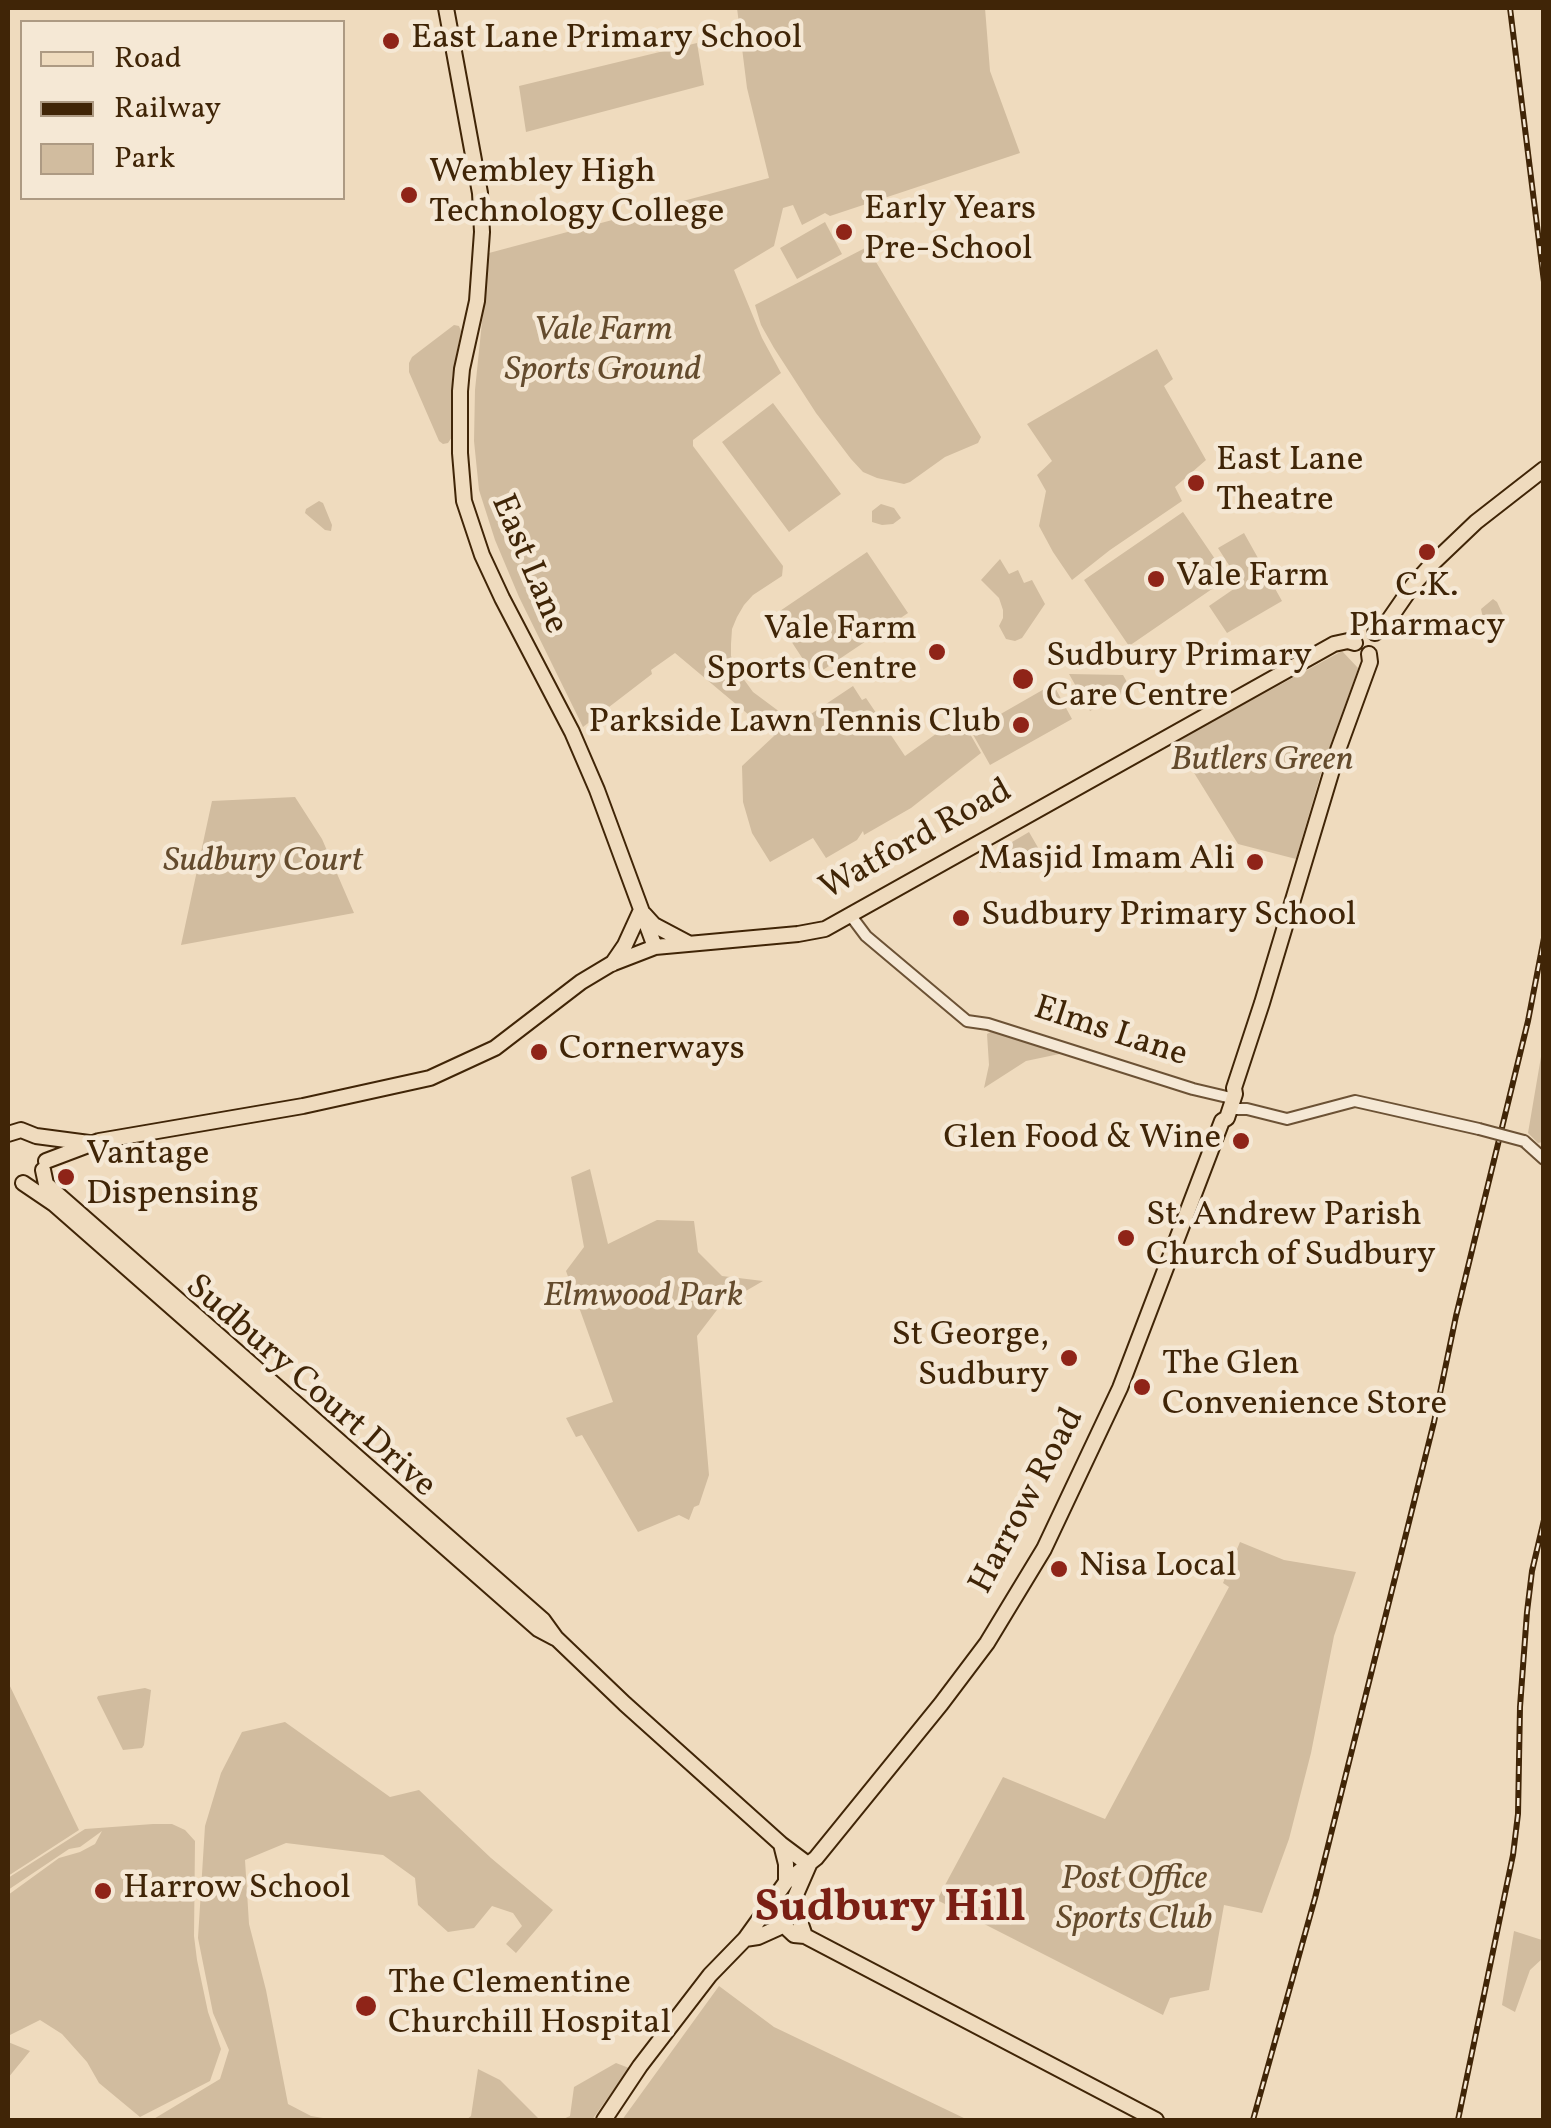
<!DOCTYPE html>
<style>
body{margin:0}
#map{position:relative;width:1551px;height:2128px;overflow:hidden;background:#efdbbe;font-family:Vollkorn,serif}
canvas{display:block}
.frame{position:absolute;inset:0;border:10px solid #402507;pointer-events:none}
.legend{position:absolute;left:20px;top:20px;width:325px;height:180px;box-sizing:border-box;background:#f5e8d5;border:2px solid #ad9a83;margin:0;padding:12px 18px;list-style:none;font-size:30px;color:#402507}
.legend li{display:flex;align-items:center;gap:20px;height:50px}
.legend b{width:50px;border:2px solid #ad9a83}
</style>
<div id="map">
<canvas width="1551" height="2128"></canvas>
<div class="frame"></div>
<ul class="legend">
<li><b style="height:12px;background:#efdbbe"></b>Road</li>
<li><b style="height:12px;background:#402507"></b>Railway</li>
<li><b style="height:28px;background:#d1bc9f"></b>Park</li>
</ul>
</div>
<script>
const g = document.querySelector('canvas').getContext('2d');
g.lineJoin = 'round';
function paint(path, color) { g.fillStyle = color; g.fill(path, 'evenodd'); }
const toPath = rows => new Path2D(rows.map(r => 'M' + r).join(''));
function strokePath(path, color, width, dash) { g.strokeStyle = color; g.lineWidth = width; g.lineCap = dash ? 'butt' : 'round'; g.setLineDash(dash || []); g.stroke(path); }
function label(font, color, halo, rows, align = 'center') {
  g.font = font + ' Vollkorn,serif'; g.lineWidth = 9; g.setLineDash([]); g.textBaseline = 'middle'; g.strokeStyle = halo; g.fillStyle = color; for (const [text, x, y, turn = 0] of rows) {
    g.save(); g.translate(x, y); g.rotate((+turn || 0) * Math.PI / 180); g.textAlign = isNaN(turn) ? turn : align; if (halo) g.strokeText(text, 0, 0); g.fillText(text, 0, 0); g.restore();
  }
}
const green = toPath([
 [737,8,985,8,990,71,1020,153,830,216,825,213,802,225,793,205,783,208,774,246,734,270,762,338,781,373,693,440,693,446,783,566,782,576,753,595,744,605,737,617,732,629,731,644,731,656,737,670,753,692,796,724,853,686,862,700,866,698,905,756,961,716,953,726,962,720,981,753,911,808,864,835,863,831,857,840,826,858,813,838,770,862,752,833,743,802,742,766,774,736,675,653,651,670,652,674,583,727,519,597,495,540,479,490,474,441,475,390,489,253,769,178,747,88],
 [697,43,704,85,526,132,519,86],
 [825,222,842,254,797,279,780,248],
 [867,247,981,437,978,443,945,457,910,482,904,484,877,478,863,472,851,459,816,413,774,348,761,325,755,305],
 [454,325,459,326,461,331,452,378,452,437,448,443,443,444,439,441,409,372,409,363,412,357],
 [1157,349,1173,379,1164,386,1206,460,1175,487,1182,501,1110,550,1072,580,1053,552,1039,526,1046,491,1037,475,1052,461,1027,424],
 [773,403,841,494,789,532,722,442],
 [319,501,323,503,332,525,331,531,325,530,305,513,306,509],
 [881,504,894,508,901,518,893,524,882,525,872,522,872,511],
 [1183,512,1228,578,1129,646,1084,580],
 [1244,533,1282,601,1227,633,1209,606,1241,584,1218,548],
 [867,552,908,613,814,676,774,615],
 [1000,559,1009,574,1018,570,1024,583,1032,580,1045,604,1022,638,1015,641,1006,639,999,626,1003,618,1003,610,999,598,981,580],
 [1493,599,1497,602,1503,615,1502,630,1499,633,1496,633,1483,618,1481,609],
 [1342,651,1358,668,1357,672,1324,763,1296,859,1238,844,1175,742],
 [1069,674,1123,675,1131,689,1090,711],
 [1053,684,1072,719,990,765,971,731],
 [295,797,322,839,354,913,181,945,212,801],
 [1029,832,1040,851,1000,873,990,855],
 [994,1030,1064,1053,1026,1061,984,1088,989,1065,987,1034],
 [1543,1045,1543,1142,1538,1143,1528,1133],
 [590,1169,608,1244,657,1220,694,1221,698,1252,722,1276,763,1281,720,1306,697,1336,709,1475,699,1505,694,1507,689,1520,679,1515,638,1532,582,1435,576,1437,566,1418,613,1402,566,1271,584,1247,571,1177],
 [1240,1542,1284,1560,1356,1572,1334,1636,1311,1753,1289,1839,1262,1913,1224,1905,1209,1990,1170,1998,1163,2015,937,1900,1003,1777,1105,1819,1229,1587,1223,1583],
 [8,1682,79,1830,8,1876],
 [145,1688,151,1690,144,1745,142,1748,123,1750,97,1698,98,1696],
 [285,1722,390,1797,419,1790,491,1858,553,1910,516,1953,506,1944,522,1926,513,1913,492,1906,474,1928,448,1932,418,1905,415,1878,383,1855,286,1843,245,1860,249,1924,266,1990,288,2104,311,2116,335,2120,152,2120,220,2079,229,2050,213,2013,198,1938,205,1826,221,1773,242,1732],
 [153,1824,172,1824,185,1830,195,1841,194,1936,197,1960,208,2012,221,2049,210,2081,140,2117,99,2083,87,2062,62,2034,40,2020,8,2036,8,1895,59,1858,80,1852,95,1844,102,1831,80,1847,69,1849,8,1890,8,1878,85,1829],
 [1514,1931,1542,1940,1544,1938,1543,1958,1530,1970,1515,2012,1502,2005],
 [719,1986,774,2027,968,2120,622,2120],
 [8,2042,30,2051,8,2078],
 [616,2063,629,2068,592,2120,561,2120,570,2116,574,2087],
 [478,2069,500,2080,540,2120,466,2120,471,2116]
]);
const minor = toPath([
 [851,916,866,936,967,1021,988,1024,1193,1089,1227,1097],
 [1230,1109,1247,1109,1287,1119,1355,1101,1479,1129],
 [1524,1141,1544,1159]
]);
const major = toPath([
 [446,8,480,193,482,232,477,301,462,369,460,391,460,453,464,501,482,555,502,598,572,732,597,790,655,947],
 [1375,633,1386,624,1413,585,1432,564,1476,522,1544,469],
 [644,914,654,925,688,943],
 [612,964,625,945,641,910],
 [8,1134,21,1130,36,1136,89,1143],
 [46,1161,99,1141,303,1106,430,1078,495,1048,581,982,611,964,655,947,798,934,825,929,1334,644,1348,641,1355,643],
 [43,1170,46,1184,543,1620,556,1638,625,1704,781,1844,809,1865],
 [23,1183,54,1204,538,1629,555,1638],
 [781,1844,786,1864,786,1882],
 [771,1904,779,1921,794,1935,805,1936,1156,2120],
 [805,1936,795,1907,795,1897,809,1865],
 [745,1939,758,1937,778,1928,788,1917],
 [604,2120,640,2066,710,1975,745,1939,786,1882,816,1858,941,1704,987,1643,1044,1549,1120,1388,1222,1121,1227,1118,1235,1094,1234,1088,1262,1003,1338,750,1370,662,1369,654]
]);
const rail = toPath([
 [1510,8,1544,282],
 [1253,2120,1315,1898,1434,1422,1456,1316,1528,1021,1544,938],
 [1458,2120,1513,1855,1518,1814,1520,1707,1527,1612,1532,1571,1544,1520]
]);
const minorBridge = toPath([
 [1479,1129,1524,1141]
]);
const markers = [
 [391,41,10,"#8f2418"],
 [409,195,10,"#8f2418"],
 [844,232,10,"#8f2418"],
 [1196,483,10,"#8f2418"],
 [1427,552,10,"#8f2418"],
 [1156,579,10,"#8f2418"],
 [937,652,10,"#8f2418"],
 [1023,679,12,"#8f2418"],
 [1021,725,10,"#8f2418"],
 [1255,862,10,"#8f2418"],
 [961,918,10,"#8f2418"],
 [539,1052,10,"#8f2418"],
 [1241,1141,10,"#8f2418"],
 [66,1177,10,"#8f2418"],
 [1126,1238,10,"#8f2418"],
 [1069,1358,10,"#8f2418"],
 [1142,1387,10,"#8f2418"],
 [1059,1569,10,"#8f2418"],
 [103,1891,10,"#8f2418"],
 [366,2006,12,"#8f2418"]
];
const poiNames = [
 ["East Lane Primary School",411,41],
 ["Wembley High",429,175],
 ["Technology College",429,215],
 ["Early Years",864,212],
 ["Pre-School",864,252],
 ["East Lane",1216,463],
 ["Theatre",1216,503],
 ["Vale Farm",1176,579],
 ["C.K.",1427,589,"center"],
 ["Pharmacy",1427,629,"center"],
 ["Vale Farm",917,632,"right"],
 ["Sports Centre",917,672,"right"],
 ["Sudbury Primary",1046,659],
 ["Care Centre",1046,699],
 ["Parkside Lawn Tennis Club",1001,725,"right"],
 ["Masjid Imam Ali",1235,862,"right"],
 ["Sudbury Primary School",981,918],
 ["Cornerways",559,1052],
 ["Glen Food & Wine",1221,1141,"right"],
 ["Vantage",86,1157],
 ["Dispensing",86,1197],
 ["St. Andrew Parish",1146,1218],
 ["Church of Sudbury",1146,1258],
 ["St George,",1049,1338,"right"],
 ["Sudbury",1049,1378,"right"],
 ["The Glen",1162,1367],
 ["Convenience Store",1162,1407],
 ["Nisa Local",1079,1569],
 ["Harrow School",123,1891],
 ["The Clementine",388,1986],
 ["Churchill Hospital",388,2026]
];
const parkNames = [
 ["Vale Farm",603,333],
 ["Sports Ground",603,373],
 ["Butlers Green",1262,763],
 ["Sudbury Court",263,864],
 ["Elmwood Park",643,1299],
 ["Post Office",1134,1882],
 ["Sports Club",1134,1922]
];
const streetNames = [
 ["East Lane",527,565,67],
 ["Watford Road",917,842,-29],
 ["Elms Lane",1110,1034,18],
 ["Sudbury Court Drive",309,1388,41],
 ["Harrow Road",1029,1502,-62]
];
const districtNames = [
 ["Sudbury Hill",890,1912]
];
paint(green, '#d1bc9f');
strokePath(minor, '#6c5235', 14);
strokePath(major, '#402507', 18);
strokePath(minor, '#f5e8d5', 10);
strokePath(major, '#efdbbe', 14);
strokePath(rail, '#402507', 6);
strokePath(rail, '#f5e8d5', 2.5, [8]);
strokePath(minorBridge, '#6c5235', 14, []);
strokePath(minorBridge, '#f5e8d5', 10);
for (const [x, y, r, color] of markers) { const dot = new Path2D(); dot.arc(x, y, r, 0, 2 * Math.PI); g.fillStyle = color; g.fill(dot); strokePath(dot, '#f5e8d5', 4); }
label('35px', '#402507', '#f5e8d5', poiNames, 'left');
label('italic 35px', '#644b2d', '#f5e8d5', parkNames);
label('35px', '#402507', '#f5e8d5', streetNames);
label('bold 45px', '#7a1f14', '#f5e8d5', districtNames);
</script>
